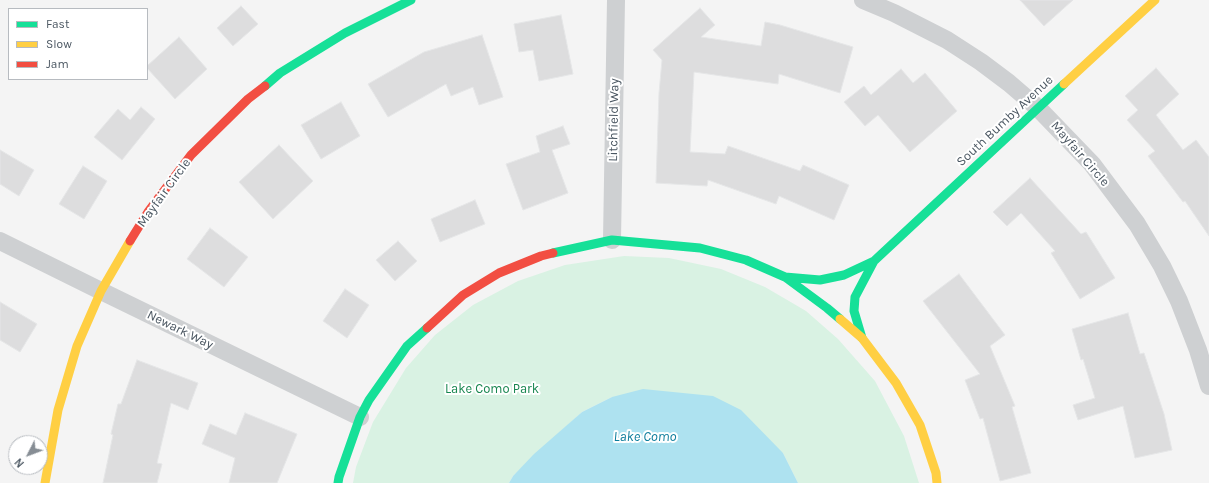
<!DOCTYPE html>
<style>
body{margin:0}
#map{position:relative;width:1209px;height:483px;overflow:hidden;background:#f4f4f4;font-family:Karla,sans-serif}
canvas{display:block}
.legend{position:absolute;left:8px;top:8px;width:140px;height:72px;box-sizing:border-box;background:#fff;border:1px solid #b7bbc0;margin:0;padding:5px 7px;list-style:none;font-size:12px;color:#4a5661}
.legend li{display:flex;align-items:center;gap:8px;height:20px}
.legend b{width:20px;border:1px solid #b7bbc0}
.north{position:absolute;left:8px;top:435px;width:40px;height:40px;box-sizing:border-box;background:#fff;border:1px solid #b7bbc0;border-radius:50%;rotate:228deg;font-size:11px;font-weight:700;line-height:16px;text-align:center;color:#4a5661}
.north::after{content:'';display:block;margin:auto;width:14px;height:18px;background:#868d94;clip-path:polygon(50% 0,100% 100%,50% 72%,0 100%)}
</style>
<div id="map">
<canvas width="1209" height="483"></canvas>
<ul class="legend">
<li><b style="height:5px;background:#16e098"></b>Fast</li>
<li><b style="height:5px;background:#ffcf43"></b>Slow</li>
<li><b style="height:5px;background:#f24e42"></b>Jam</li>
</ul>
<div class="north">N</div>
</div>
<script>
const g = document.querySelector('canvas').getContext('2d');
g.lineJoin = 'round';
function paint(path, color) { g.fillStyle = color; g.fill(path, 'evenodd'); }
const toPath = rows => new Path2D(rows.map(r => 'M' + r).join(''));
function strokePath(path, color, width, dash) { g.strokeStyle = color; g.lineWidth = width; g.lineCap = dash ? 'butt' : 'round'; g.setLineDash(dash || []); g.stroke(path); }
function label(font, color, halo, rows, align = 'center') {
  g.font = font + ' Karla,sans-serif'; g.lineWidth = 4; g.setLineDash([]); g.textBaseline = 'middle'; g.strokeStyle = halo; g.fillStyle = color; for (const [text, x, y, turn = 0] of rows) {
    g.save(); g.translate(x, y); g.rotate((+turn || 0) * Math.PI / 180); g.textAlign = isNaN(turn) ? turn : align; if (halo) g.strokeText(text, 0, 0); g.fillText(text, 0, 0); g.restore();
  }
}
const green = toPath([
 [624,256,669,258,721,269,765,287,806,311,838,339,875,381,904,436,919,483,798,483,783,453,612,397,582,412,513,476,509,483,353,483,356,467,373,422,406,368,435,335,473,305,518,281,565,265]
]);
const water = toPath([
 [643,389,713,396,741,410,783,453,798,483,509,483,513,476,534,454,582,412,612,397]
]);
const building = toPath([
 [1020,0,1073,0,1044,26,1020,0],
 [241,6,258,24,233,46,217,28,241,6],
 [700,8,715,25,701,37,761,46,765,22,780,25,853,47,840,93,779,74,778,84,694,72,690,152,725,154,728,146,800,171,803,165,849,185,834,220,779,196,776,204,708,180,707,186,656,183,659,93,662,60,653,50,700,8],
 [561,15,573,74,539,81,533,50,519,52,514,24,561,15],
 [482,35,503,97,479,105,473,87,451,96,446,84,388,117,368,84,424,52,482,35],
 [179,37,207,69,175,99,147,68,147,66,179,37],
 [1156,68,1179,94,1156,115,1183,150,1196,140,1209,157,1209,236,1185,201,1183,202,1148,156,1155,151,1127,120,1138,110,1125,96,1156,68],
 [901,69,913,83,925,73,957,111,910,152,878,115,865,126,844,102,864,86,871,95,901,69],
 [341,102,360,136,321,159,301,125,341,102],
 [141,107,155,119,122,160,94,137,118,109,130,120,141,107],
 [563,126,570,144,552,150,568,193,523,210,506,164,540,152,536,136,563,126],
 [279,145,313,181,273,219,239,182,279,145],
 [0,150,34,170,19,196,0,184,0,150],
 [83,166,107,181,84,219,59,204,83,166],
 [1030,178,1081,234,1086,232,1115,278,1080,299,1051,253,1055,251,1021,213,1007,226,993,212,1030,178],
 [475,200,485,224,440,242,431,219,475,200],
 [210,228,248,257,224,287,187,259,210,228],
 [398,241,417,261,395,281,376,260,398,241],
 [959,274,1005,335,990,346,1015,406,1012,407,1031,473,1000,481,983,418,980,419,965,380,980,374,923,301,959,274],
 [345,289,369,305,347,338,323,321,345,289],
 [0,302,37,324,20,352,0,340,0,302],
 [1128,313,1140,354,1144,353,1164,414,1172,450,1135,458,1123,406,1078,420,1073,405,1095,398,1083,359,1081,360,1072,329,1128,313],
 [137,360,198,383,188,410,171,403,157,463,162,464,157,483,103,483,113,435,111,434,118,404,121,404,137,360],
 [245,413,297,434,277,483,229,483,235,458,202,444,210,424,236,435,245,413]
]);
const street = toPath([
 [863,0,894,13,947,40,981,62,1009,83,1038,108,1092,164,1137,224,1162,266,1179,301,1198,350,1209,386],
 [612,240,616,0],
 [0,241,101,291,360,417]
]);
const fast = toPath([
 [265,86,280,73,345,33,411,0],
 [553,253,612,240,700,248,746,260,785,277,827,308,840,319],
 [785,277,820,280,844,275,874,261,1064,84],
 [862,338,854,311,855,297,874,261],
 [338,483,339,477,360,417,369,400,407,346,427,328]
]);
const slow = toPath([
 [1064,84,1155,0],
 [840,319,862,338,896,383,920,425,936,473,937,483],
 [45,483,58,410,77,346,101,291,130,241]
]);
const jam = toPath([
 [130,241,148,212,191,155,248,99,265,86],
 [427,328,463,295,499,273,541,256,553,253]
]);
const streetNames = [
 ["Litchfield Way",614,120,-89],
 ["South Bumby Avenue",1005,121,-43],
 ["Mayfair Circle",1080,154,49],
 ["Mayfair Circle",164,193,-54],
 ["Newark Way",180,330,26]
];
const parkNames = [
 ["Lake Como Park",492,389]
];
const waterNames = [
 ["Lake Como",645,437]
];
paint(green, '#d9f2e3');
paint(water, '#aee2f0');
paint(building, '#ddddde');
strokePath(building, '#e5e6e7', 1);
strokePath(street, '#ced0d2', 18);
strokePath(fast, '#16e098', 9);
strokePath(slow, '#ffcf43', 9);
strokePath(jam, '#f24e42', 9);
label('13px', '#4a5661', '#fff', streetNames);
label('13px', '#17864f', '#fff', parkNames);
label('italic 14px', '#0c7c9b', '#fff', waterNames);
</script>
